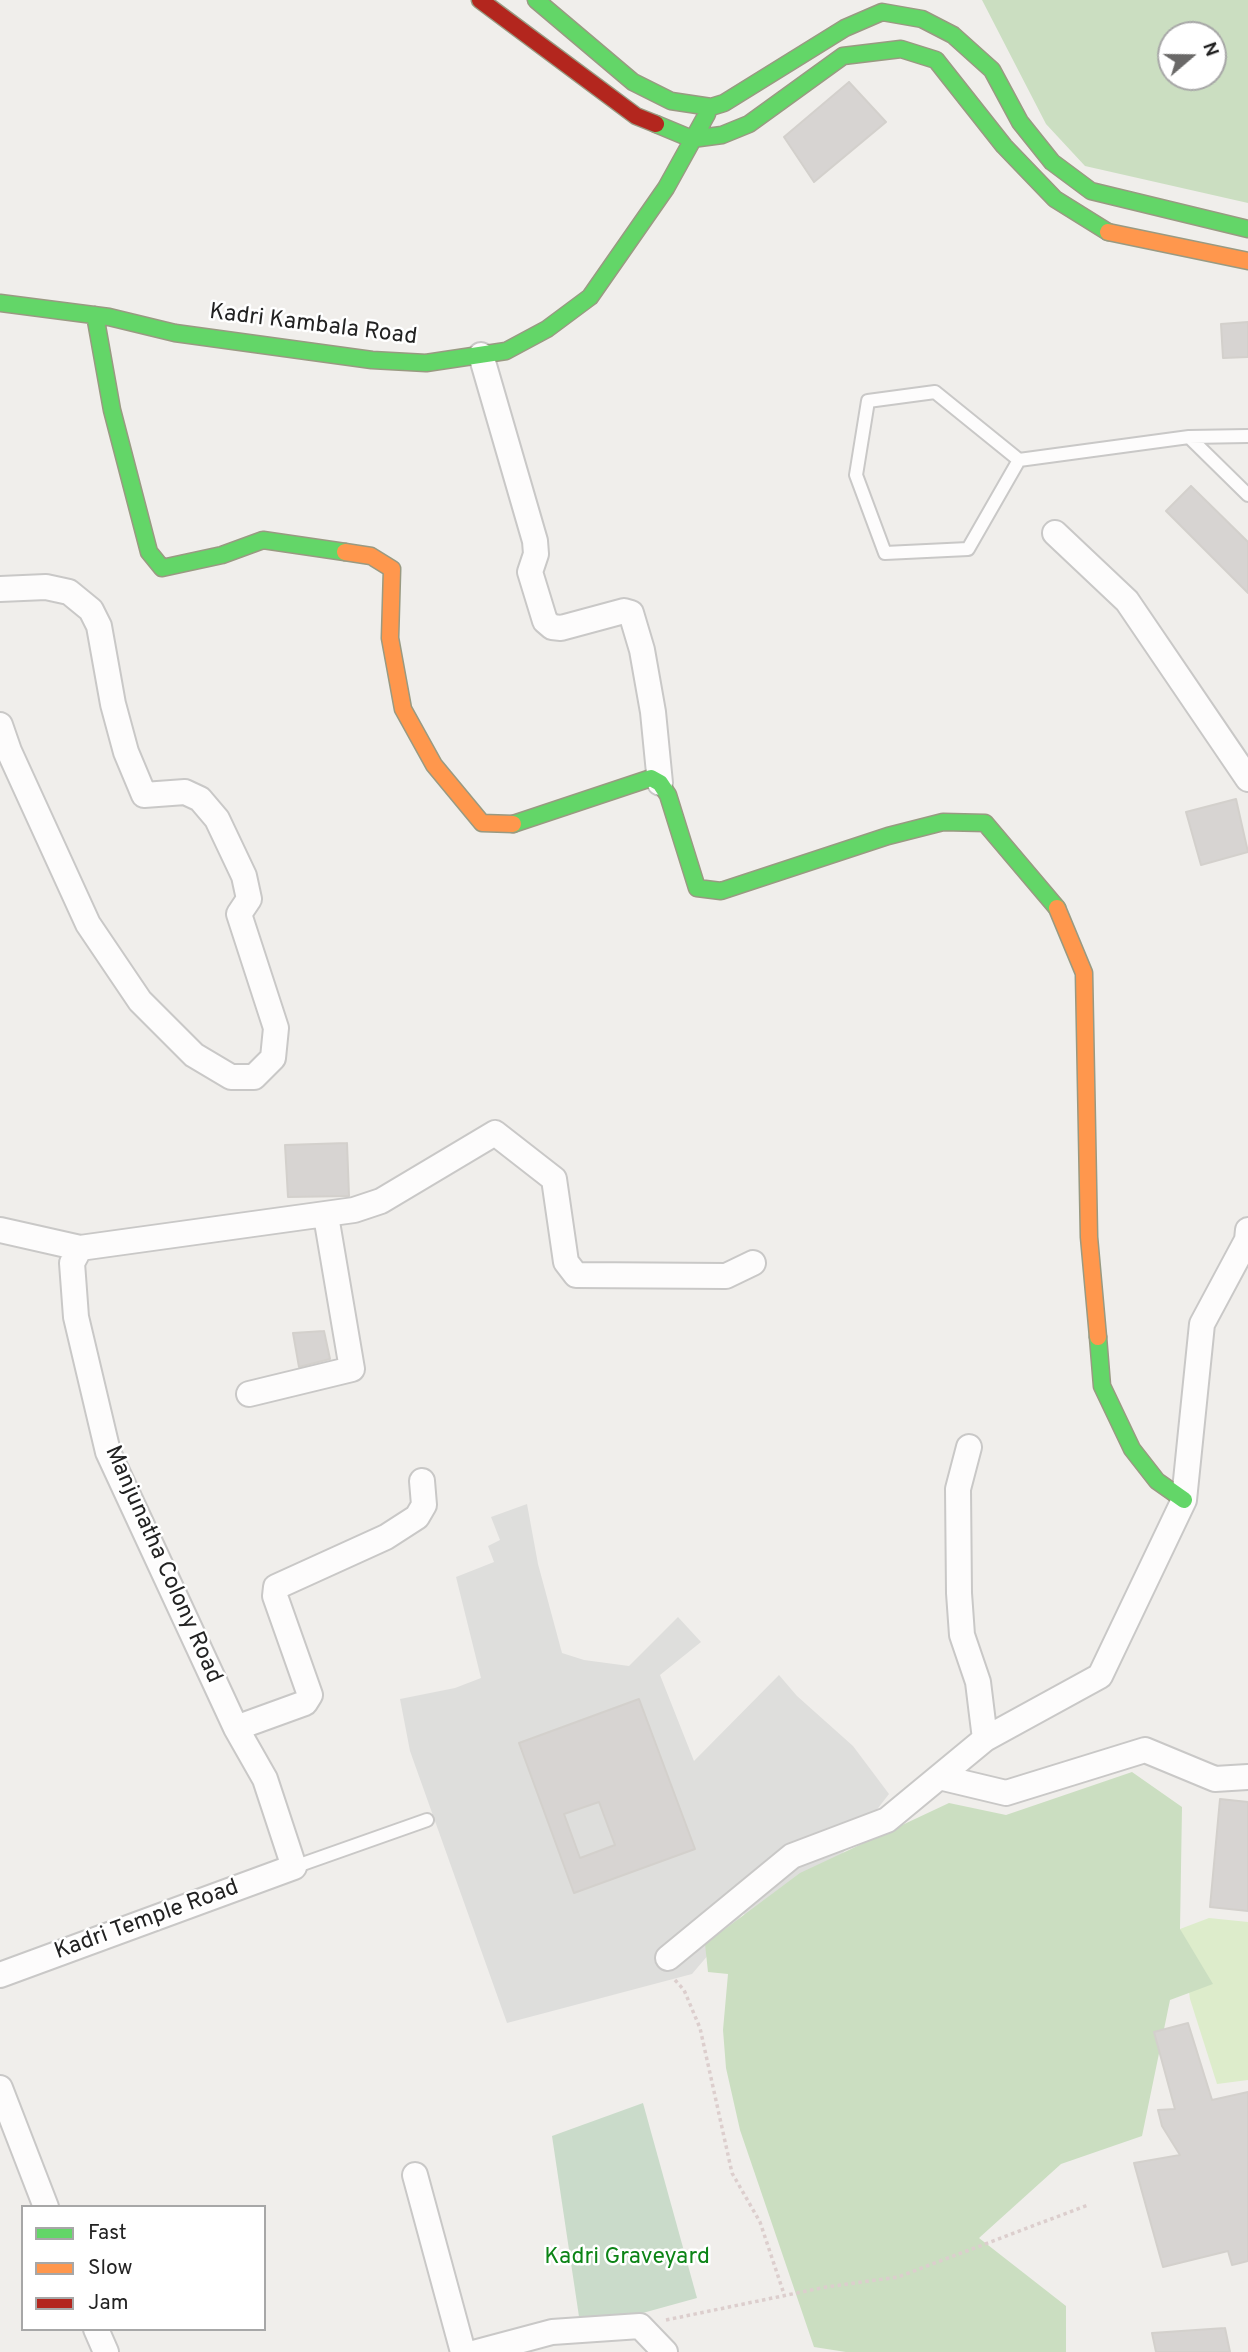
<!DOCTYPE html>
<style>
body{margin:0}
#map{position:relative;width:1248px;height:2352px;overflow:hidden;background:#f0eeeb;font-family:Overpass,sans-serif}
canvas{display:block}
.legend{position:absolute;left:21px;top:2205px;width:245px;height:126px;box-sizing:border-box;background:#fff;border:2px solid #a7a7a7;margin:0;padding:9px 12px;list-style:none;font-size:21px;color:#222}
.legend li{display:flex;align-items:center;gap:14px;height:35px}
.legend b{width:35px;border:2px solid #a7a7a7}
.north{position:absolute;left:1157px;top:21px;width:70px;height:70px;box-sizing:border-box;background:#fff;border:2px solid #a7a7a7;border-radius:50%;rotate:70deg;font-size:19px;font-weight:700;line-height:28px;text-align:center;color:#222}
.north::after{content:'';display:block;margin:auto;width:24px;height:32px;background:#6a6968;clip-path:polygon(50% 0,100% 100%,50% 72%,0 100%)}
</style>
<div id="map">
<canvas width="1248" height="2352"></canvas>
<ul class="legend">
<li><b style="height:9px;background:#63d668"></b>Fast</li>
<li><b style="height:9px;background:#ff974d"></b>Slow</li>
<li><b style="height:9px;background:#b3261e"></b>Jam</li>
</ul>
<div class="north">N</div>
</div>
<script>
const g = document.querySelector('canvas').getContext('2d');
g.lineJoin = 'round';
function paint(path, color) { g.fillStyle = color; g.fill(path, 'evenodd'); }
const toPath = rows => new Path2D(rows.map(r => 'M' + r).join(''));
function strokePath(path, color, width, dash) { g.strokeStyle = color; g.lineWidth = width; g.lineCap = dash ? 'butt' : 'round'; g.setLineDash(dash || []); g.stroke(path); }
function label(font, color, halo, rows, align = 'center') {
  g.font = font + ' Overpass,sans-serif'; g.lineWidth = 5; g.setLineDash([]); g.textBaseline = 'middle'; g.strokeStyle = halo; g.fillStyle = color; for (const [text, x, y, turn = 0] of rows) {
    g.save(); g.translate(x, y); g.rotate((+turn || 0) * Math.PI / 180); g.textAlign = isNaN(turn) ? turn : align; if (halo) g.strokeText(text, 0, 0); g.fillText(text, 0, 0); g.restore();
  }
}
const religious = toPath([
 [527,1504,538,1564,562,1653,584,1660,629,1666,678,1617,701,1642,660,1675,694,1761,779,1675,797,1696,853,1746,889,1794,780,1934,743,1914,692,1974,507,2023,410,1751,400,1699,455,1688,481,1678,456,1577,494,1562,488,1546,500,1540,491,1517]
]);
const grass = toPath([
 [1209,1918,1248,1922,1248,2080,1217,2084,1190,1999,1180,1929]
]);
const forest = toPath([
 [982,0,1248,0,1248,203,1085,166,1046,124],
 [1171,35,1213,35,1213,77,1171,77],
 [1132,1772,1182,1807,1180,1929,1213,1984,1170,2000,1142,2136,1061,2164,979,2238,1066,2306,1066,2352,846,2352,814,2347,740,2130,726,2068,723,2030,728,1974,708,1972,705,1944,800,1873,949,1803,1006,1815]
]);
const cemetery = toPath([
 [643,2103,697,2298,581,2330,552,2136]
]);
const building = toPath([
 [849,82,886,122,814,182,784,137,849,82],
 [1248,322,1248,357,1223,358,1221,324,1248,322],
 [1191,486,1248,542,1248,593,1166,511,1191,486],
 [1236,799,1248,852,1201,865,1186,812,1236,799],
 [347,1143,349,1196,288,1197,285,1145,347,1143],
 [324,1331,330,1359,299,1367,293,1333,324,1331],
 [639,1699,695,1849,574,1893,519,1743,639,1699],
 [599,1802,615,1845,580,1858,564,1814,599,1802],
 [1220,1799,1248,1802,1248,1911,1210,1907,1220,1799],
 [1188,2023,1212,2100,1248,2092,1248,2261,1232,2265,1228,2251,1163,2267,1134,2163,1180,2155,1162,2126,1158,2110,1175,2109,1154,2032,1188,2023],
 [1225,2328,1230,2352,1156,2352,1152,2333,1225,2328]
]);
const path = toPath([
 [675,1980,684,1990,700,2028,732,2173,760,2222,784,2294],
 [666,2320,826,2287,898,2277,1088,2205]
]);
const lane = toPath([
 [1189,437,1248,495],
 [1019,460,968,549,885,553,856,475,868,401,935,392,1019,460,1189,437,1248,436],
 [294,1867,427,1820]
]);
const street = toPath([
 [481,355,535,541,536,554,530,572,545,621,552,627,561,628,624,611,631,613,642,650,653,712,660,783],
 [1055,533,1127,601,1248,779],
 [0,589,46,587,69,592,91,610,99,626,113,704,126,752,144,795,185,792,200,799,217,819,244,876,249,899,239,914,276,1028,273,1058,254,1077,231,1077,194,1055,140,1001,88,924,9,751,0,725],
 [0,1230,80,1248],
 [249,1394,352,1369,326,1216],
 [236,1728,305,1703,310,1695,275,1596,276,1587,386,1537,417,1517,424,1505,422,1481],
 [985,1739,1100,1676,1184,1500,1202,1324,1247,1240,1248,1230],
 [939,1777,1006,1793,1145,1750,1215,1779,1248,1777],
 [668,1958,792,1856,887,1820,985,1739,978,1682,962,1635,959,1593,958,1489,969,1447],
 [0,1975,294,1867,265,1779,236,1728,108,1452,76,1317,72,1263,80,1248,354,1210,381,1201,495,1133,554,1179,566,1262,576,1275,726,1276,753,1263],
 [0,2088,46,2207],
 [415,2175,463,2352],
 [96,2329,106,2352],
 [477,2352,552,2332,640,2326,665,2352]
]);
const fast = toPath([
 [536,0,633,82,671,101,711,107,724,103,845,28,882,12,922,19,953,35,992,70,1020,122,1052,162,1091,191,1248,229],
 [656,124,692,139,722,135,749,124,843,56,901,49,936,60,1004,146,1055,199,1108,232],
 [0,303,109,317,175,333,372,360,426,363,506,351,547,329,590,297,666,188,707,114],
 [95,315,112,410,149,552,162,568,222,555,263,540,345,552],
 [513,824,651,778,660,783,668,795,697,888,721,891,888,836,943,822,985,823,1057,908],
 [1098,1337,1102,1386,1132,1449,1157,1481,1184,1500]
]);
const slow = toPath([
 [1108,232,1248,261],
 [345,552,371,556,392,569,390,638,403,709,434,765,482,823,513,824],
 [1057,908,1084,973,1089,1237,1098,1337]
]);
const jam = toPath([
 [480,0,636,116,656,124]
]);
const streetNames = [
 ["Kadri Kambala Road",313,326,7],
 ["Manjunatha Colony Road",162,1565,66],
 ["Kadri Temple Road",147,1921,-20]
];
const parkNames = [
 ["Kadri Graveyard",627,2258]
];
paint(religious, '#dededc');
paint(grass, '#ddeccb');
paint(forest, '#cbdec1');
paint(cemetery, '#cadbca');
paint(building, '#d7d4d2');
strokePath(building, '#d3d0cc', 2);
strokePath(lane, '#c9c8c7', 16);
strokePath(street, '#c9c8c7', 28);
strokePath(fast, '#999a82', 19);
strokePath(slow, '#999a82', 19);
strokePath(jam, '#999a82', 19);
strokePath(path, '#dccecd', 3.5, [3.5, 3.5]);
strokePath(lane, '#fdfcfc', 12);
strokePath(street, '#fdfcfc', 24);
strokePath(fast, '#63d668', 16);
strokePath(slow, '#ff974d', 16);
strokePath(jam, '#b3261e', 16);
label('23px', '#222', '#fff', streetNames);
label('23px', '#0c8416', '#fff', parkNames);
</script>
